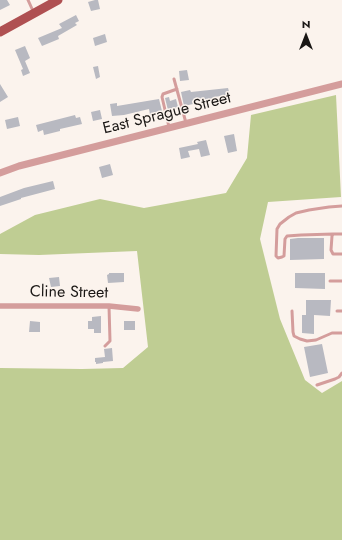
<!DOCTYPE html>
<style>
body{margin:0}
#map{position:relative;width:342px;height:540px;overflow:hidden;background:#fbf3ed;font-family:Jost,sans-serif}
canvas{display:block}
.north{position:absolute;left:286px;top:16px;width:40px;height:40px;-webkit-text-stroke:3px #fbf3ed;paint-order:stroke;rotate:0deg;font-size:11px;font-weight:700;line-height:16px;text-align:center;color:#1a1715}
.north::after{content:'';display:block;margin:auto;width:14px;height:18px;background:#1a1715;clip-path:polygon(50% 0,100% 100%,50% 72%,0 100%)}
</style>
<div id="map">
<canvas width="342" height="540"></canvas>
<div class="north">N</div>
</div>
<script>
const g = document.querySelector('canvas').getContext('2d');
g.lineJoin = 'round';
function paint(path, color) { g.fillStyle = color; g.fill(path, 'evenodd'); }
const toPath = rows => new Path2D(rows.map(r => 'M' + r).join(''));
function strokePath(path, color, width, dash) { g.strokeStyle = color; g.lineWidth = width; g.lineCap = dash ? 'butt' : 'round'; g.setLineDash(dash || []); g.stroke(path); }
function label(font, color, halo, rows, align = 'center') {
  g.font = font + ' Jost,sans-serif'; g.lineWidth = 3; g.setLineDash([]); g.textBaseline = 'middle'; g.strokeStyle = halo; g.fillStyle = color; for (const [text, x, y, turn = 0] of rows) {
    g.save(); g.translate(x, y); g.rotate((+turn || 0) * Math.PI / 180); g.textAlign = isNaN(turn) ? turn : align; if (halo) g.strokeText(text, 0, 0); g.fillText(text, 0, 0); g.restore();
  }
}
const green = toPath([
 [336,95,341,197,268,202,260,239,280,319,305,380,322,393,342,381,342,540,0,540,0,368,82,369,123,368,148,347,137,251,39,255,0,254,0,234,35,215,100,199,144,208,226,193,247,158,251,115]
]);
const building = toPath([
 [0,0,7,0,10,5,0,10],
 [95,0,98,0,100,9,91,11,88,2],
 [76,15,79,21,75,23,77,25,58,36,59,39,42,46,38,38,62,28,59,24],
 [105,34,107,42,95,46,93,38],
 [25,46,30,58,25,61,30,73,23,76,21,70,23,69,15,50],
 [98,66,100,77,96,79,93,67],
 [187,70,189,80,180,81,179,71],
 [0,84,8,97,0,102],
 [228,88,230,95,213,97,213,99,192,101,193,104,184,106,181,92,190,90,191,92],
 [169,97,170,101,176,99,178,107,168,110,165,98],
 [159,99,162,111,157,112,158,114,150,115,149,109,124,115,112,116,110,104,117,103,117,106],
 [100,110,102,119,93,121,91,112],
 [75,115,76,118,80,117,82,124,60,129,60,131,44,135,43,130,38,132,36,125],
 [18,117,20,126,7,129,5,120],
 [234,134,237,151,228,153,224,136],
 [206,140,210,155,201,157,199,149,188,151,190,157,181,159,179,148,198,144,197,142],
 [110,164,113,175,102,178,99,167],
 [53,181,55,189,21,198,21,199,0,206,0,197,24,188],
 [298,238,324,238,324,259,290,260,290,239],
 [109,273,124,273,124,282,108,283,107,275,109,274],
 [295,273,325,273,325,289,295,288],
 [59,277,60,286,51,287,49,278],
 [306,300,331,300,330,316,314,315,314,334,302,333,302,315,306,315],
 [101,316,101,333,94,333,94,329,88,329,88,321,92,321,92,317],
 [30,321,40,322,40,332,29,332],
 [124,321,135,321,135,330,124,330],
 [322,344,328,373,310,377,304,347],
 [112,348,113,361,103,362,103,363,96,364,96,362,95,362,95,358,105,357,104,349]
]);
const service = toPath([
 [28,0,33,11],
 [174,79,186,123],
 [169,127,162,97,163,94,177,89],
 [333,234,301,235,287,236,285,239,284,256,282,257,278,258,276,256,277,229,280,224,289,217,296,213,309,210,329,207,342,206],
 [342,234,333,234,332,236,331,250,333,254,342,254],
 [330,281,342,281],
 [292,311,293,332,294,336,300,339,307,341,316,340,332,333,342,333],
 [337,311,342,311],
 [105,346,110,341,109,306],
 [317,385,335,379,339,377,342,373]
]);
const minor = toPath([
 [0,306,109,306,138,309]
]);
const tertiary = toPath([
 [0,173,19,166,342,84]
]);
const primary = toPath([
 [0,32,58,0]
]);
const streetNames = [
 ["East Sprague Street",167,114,-14],
 ["Cline Street",69,293,1]
];
paint(green, '#bfcd93');
paint(building, '#b8b9c1');
strokePath(service, '#d49d9c', 3);
strokePath(minor, '#d49d9c', 5.5);
strokePath(tertiary, '#d49d9c', 7);
strokePath(primary, '#af5052', 9);
label('16px', '#1a1715', '#fbf3ed', streetNames);
</script>
